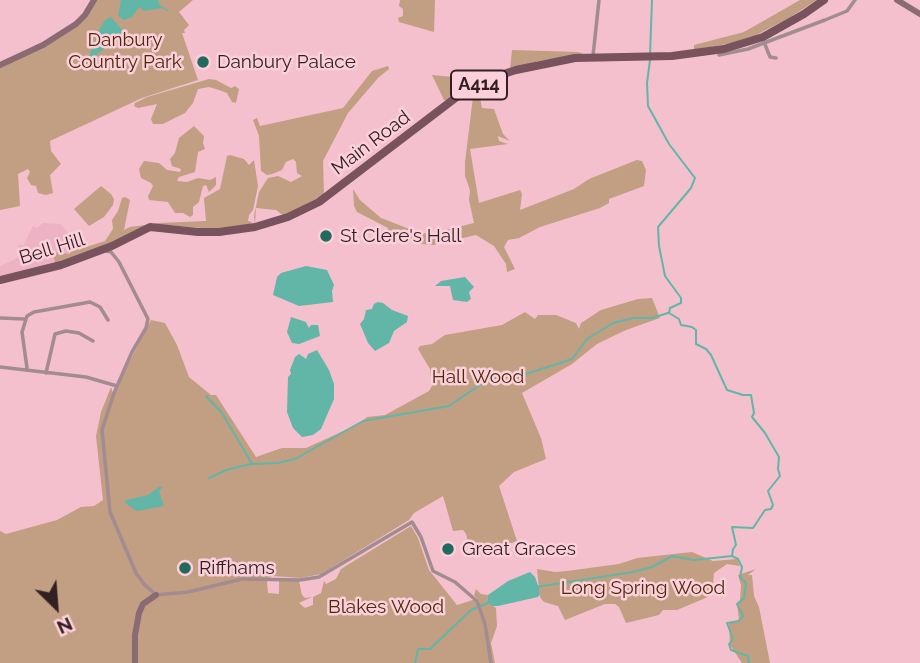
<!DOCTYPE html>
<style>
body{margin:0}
#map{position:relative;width:920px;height:663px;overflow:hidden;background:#f4c0ce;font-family:Raleway,sans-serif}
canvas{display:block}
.north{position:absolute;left:21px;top:572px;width:70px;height:70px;-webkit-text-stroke:5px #fbd0db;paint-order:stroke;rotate:155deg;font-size:19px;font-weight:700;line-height:28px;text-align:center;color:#321f24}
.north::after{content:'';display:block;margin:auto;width:24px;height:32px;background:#321f24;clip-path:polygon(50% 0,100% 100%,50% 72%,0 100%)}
</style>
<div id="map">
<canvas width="920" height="663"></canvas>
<div class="north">N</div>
</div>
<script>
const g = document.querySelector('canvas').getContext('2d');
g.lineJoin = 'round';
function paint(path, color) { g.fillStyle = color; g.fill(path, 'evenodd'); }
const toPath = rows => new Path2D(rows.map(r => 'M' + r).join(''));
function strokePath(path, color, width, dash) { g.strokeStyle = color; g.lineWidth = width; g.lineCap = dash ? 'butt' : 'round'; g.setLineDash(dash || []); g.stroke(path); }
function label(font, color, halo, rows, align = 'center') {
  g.font = font + ' Raleway,sans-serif'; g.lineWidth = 5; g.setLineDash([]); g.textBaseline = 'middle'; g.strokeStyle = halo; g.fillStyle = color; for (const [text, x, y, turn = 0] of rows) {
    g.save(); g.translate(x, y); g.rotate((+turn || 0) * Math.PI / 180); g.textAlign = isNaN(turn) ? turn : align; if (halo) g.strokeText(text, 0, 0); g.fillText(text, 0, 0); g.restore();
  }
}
const built = toPath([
 [43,223,61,224,73,239,76,253,39,268,0,276,0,266,14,260,22,253,22,248,18,247,19,244,23,246,33,226,37,228]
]);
const green = toPath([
 [95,0,193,0,179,12,189,25,184,30,185,33,182,33,198,80,142,98,50,141,51,151,61,164,50,175,53,193,46,195,38,193,36,186,31,185,27,178,30,172,28,169,18,174,20,206,0,210,0,66,67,32],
 [400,0,435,0,434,32,399,22,398,18,403,16,403,9,399,6],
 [800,0,817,0,787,19,756,35,732,43,694,50,694,45,744,32],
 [512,50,578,52,584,54,539,61,510,69],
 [388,66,389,69,378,78,348,113,323,161,324,195,284,216,276,210,256,208,255,224,254,216,259,192,268,178,278,176,291,182,302,176,297,173,296,162,293,159,286,162,282,170,272,174,267,175,261,171,259,136,253,120,257,118,260,126,343,108,372,71],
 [432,75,464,78,472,82,447,101,444,100],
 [209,79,216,80,231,88,235,86,239,89,236,103,232,102,227,93,219,90,209,87,198,89,193,103,185,113,163,124,153,124,151,119,157,104,138,108,134,106,135,103,147,97],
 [478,87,482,108,494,109,503,134,510,141,498,136,499,141,508,144,470,149,479,203,520,190,522,194,520,210,574,189,589,179,637,160,642,161,646,170,644,186,609,199,609,203,600,208,540,227,519,238,508,240,504,247,515,269,507,272,506,264,494,246,476,235,433,245,422,244,404,237,393,238,391,234,393,232,387,230,388,228,357,212,354,206,353,189,360,200,381,218,417,232,430,234,474,223,469,200,470,190,465,176,465,162,474,89],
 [194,126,204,136,203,143,205,149,198,152,195,172,179,177,177,181,187,182,198,178,210,180,216,177,216,185,209,192,206,185,203,186,199,202,193,207,193,215,190,217,183,213,175,213,168,202,149,200,148,196,153,186,151,183,141,178,139,169,144,161,159,163,167,170,180,172,181,169,172,166,170,159,175,153,179,138],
 [230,155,244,159,249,165,254,160,258,186,253,210,249,215,248,221,252,222,250,224,215,229,153,224,110,243,55,263,53,252,70,254,72,238,78,236,80,249,105,241,113,229,112,220,118,211,122,198,125,197,130,200,124,230,130,227,159,223,206,221,204,198,220,189,227,156],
 [101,186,111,194,114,199,113,205,104,217,89,226,74,209],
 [652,298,660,318,626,330,597,344,572,364,522,393,541,438,546,459,514,472,499,486,517,541,472,558,466,534,463,530,453,531,443,496,414,513,409,520,321,574,301,578,272,576,267,581,268,593,279,594,279,580,299,581,302,595,305,598,312,597,299,603,305,608,313,605,313,597,321,593,324,581,326,584,336,579,341,569,411,526,418,538,429,570,457,605,473,600,473,597,480,602,474,595,476,589,481,594,488,595,487,602,496,608,497,626,491,643,495,663,0,663,0,531,6,534,57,520,81,507,94,506,103,500,96,436,101,412,111,387,113,393,151,320,165,323,177,345,189,377,211,395,216,395,256,457,282,448,306,448,359,424,367,417,385,415,429,391,432,386,430,369,418,349,420,346,432,344,445,335,502,325,525,312,535,319,538,315,556,315,576,323,579,329,581,323,601,310,638,299],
 [692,552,713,561,737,559,740,566,727,564,714,573,713,584,708,597,677,610,663,610,659,615,626,623,619,607,615,604,605,604,565,620,558,606,544,602,540,597,537,569,555,572,567,571,619,564,637,558],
 [756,569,748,575,752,575,754,596,759,607,770,663,742,663,730,645,729,623,736,622,739,619,737,604,740,600,741,585,738,575]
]);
const water = toPath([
 [121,0,158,0,159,4,168,10,170,12,162,8,144,11,139,7,132,17,124,20,118,16],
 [111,17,125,33,87,62,99,30,105,20],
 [306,266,327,270,334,285,332,291,333,302,299,306,273,295,277,277,281,273],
 [465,277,474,287,469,292,471,299,467,302,453,300,450,286,435,286,441,281],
 [378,302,383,303,392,310,408,316,407,322,394,331,389,343,375,351,368,343,360,324,364,319,366,310,372,309,374,304],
 [291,317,306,322,309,328,311,325,318,325,320,336,299,344,292,343,287,332],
 [317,350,329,370,334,384,334,399,321,429,313,435,302,437,293,428,287,412,288,377,291,374,290,370,295,357,299,354,306,359,308,354],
 [159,487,163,487,159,491,164,506,137,511,125,503,126,500,148,495],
 [530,572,535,577,539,588,540,594,538,597,498,606,492,606,487,602,488,595,508,581]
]);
const stream = toPath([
 [650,55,652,0],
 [650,60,647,83,648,106,669,144,695,178,691,188,658,227,659,246,665,276,681,298,681,303,670,308,669,313,679,319,681,325,692,327,696,330,696,344,706,349,711,355,727,390,743,395,751,395,754,413,752,417,765,433,779,457,778,469,780,476,768,491,773,505,771,509,765,510,753,528,732,527,736,545,733,549,732,556,738,559,742,567,740,577,746,583,744,598,737,604,743,616,739,621,727,623,733,639,729,644,731,650,748,656,749,663],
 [206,396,222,413,252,464,278,463,295,459,363,421,449,406,481,384,500,376,517,377,572,359,587,339,613,323,633,318,652,318,668,313],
 [209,478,226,470,251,464],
 [536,587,633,572,652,567,672,556,694,560,732,556],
 [415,663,418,649,430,649,471,610,488,603]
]);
const street = toPath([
 [764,42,770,57,776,58],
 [719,55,748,49,825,20,847,11,855,0],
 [593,56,599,0],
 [106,251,111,252,119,262,148,319,146,328,132,352,114,393,102,430,110,512,136,573,144,584,156,595,188,592,242,579,300,580,319,577,412,522,421,537,433,571,455,582,477,601,485,624,491,663],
 [0,318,25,319],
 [0,367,86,377,117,386],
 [27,368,22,332,27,316,34,312,90,302,100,307,108,320],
 [46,373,55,334,66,331,79,333,93,341]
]);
const secondary = toPath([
 [897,0,920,14],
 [0,65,43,45,76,24,85,15,94,0],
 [135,663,135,635,139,613,143,604,156,595]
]);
const primary = toPath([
 [0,280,61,265,112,246,150,227,198,232,219,232,255,227,288,217,319,202,458,96,494,77,516,70,575,58,672,56,724,49,763,37,804,14,824,0]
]);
const markers = [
 [203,62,7,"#22695e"],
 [326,236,7,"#22695e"],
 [448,549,7,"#22695e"],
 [185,568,7,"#22695e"]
];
const shields = [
 [479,85,56]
];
const shieldNames = [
 ["A414",479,85]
];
const parkNames = [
 ["Danbury",125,40],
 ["Country Park",125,62],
 ["Hall Wood",478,377],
 ["Long Spring Wood",643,588],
 ["Blakes Wood",386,607]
];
const poiNames = [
 ["Danbury Palace",217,62],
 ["St Clere's Hall",340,236],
 ["Great Graces",462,549],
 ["Riffhams",199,568]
];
const streetNames = [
 ["Main Road",371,143,-37],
 ["Bell Hill",52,249,-17]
];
paint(built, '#edb2c3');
paint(green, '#c29e82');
paint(water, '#61b6a7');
strokePath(stream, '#61b6a7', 2);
strokePath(street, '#a28b91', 3.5);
strokePath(secondary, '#8a6a73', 6);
strokePath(primary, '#78525d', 8);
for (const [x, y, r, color] of markers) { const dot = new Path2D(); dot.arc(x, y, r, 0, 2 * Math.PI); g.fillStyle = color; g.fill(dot); strokePath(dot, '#fbd0db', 2.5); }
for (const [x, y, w] of shields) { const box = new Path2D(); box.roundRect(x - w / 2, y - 14.5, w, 29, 5); g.fillStyle = '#fbd0db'; g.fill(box); strokePath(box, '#321f24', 2); }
label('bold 18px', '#321f24', null, shieldNames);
label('19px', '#4e2a07', '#fbd0db', parkNames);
label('19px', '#321f24', '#fbd0db', poiNames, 'left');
label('19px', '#321f24', '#fbd0db', streetNames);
</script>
